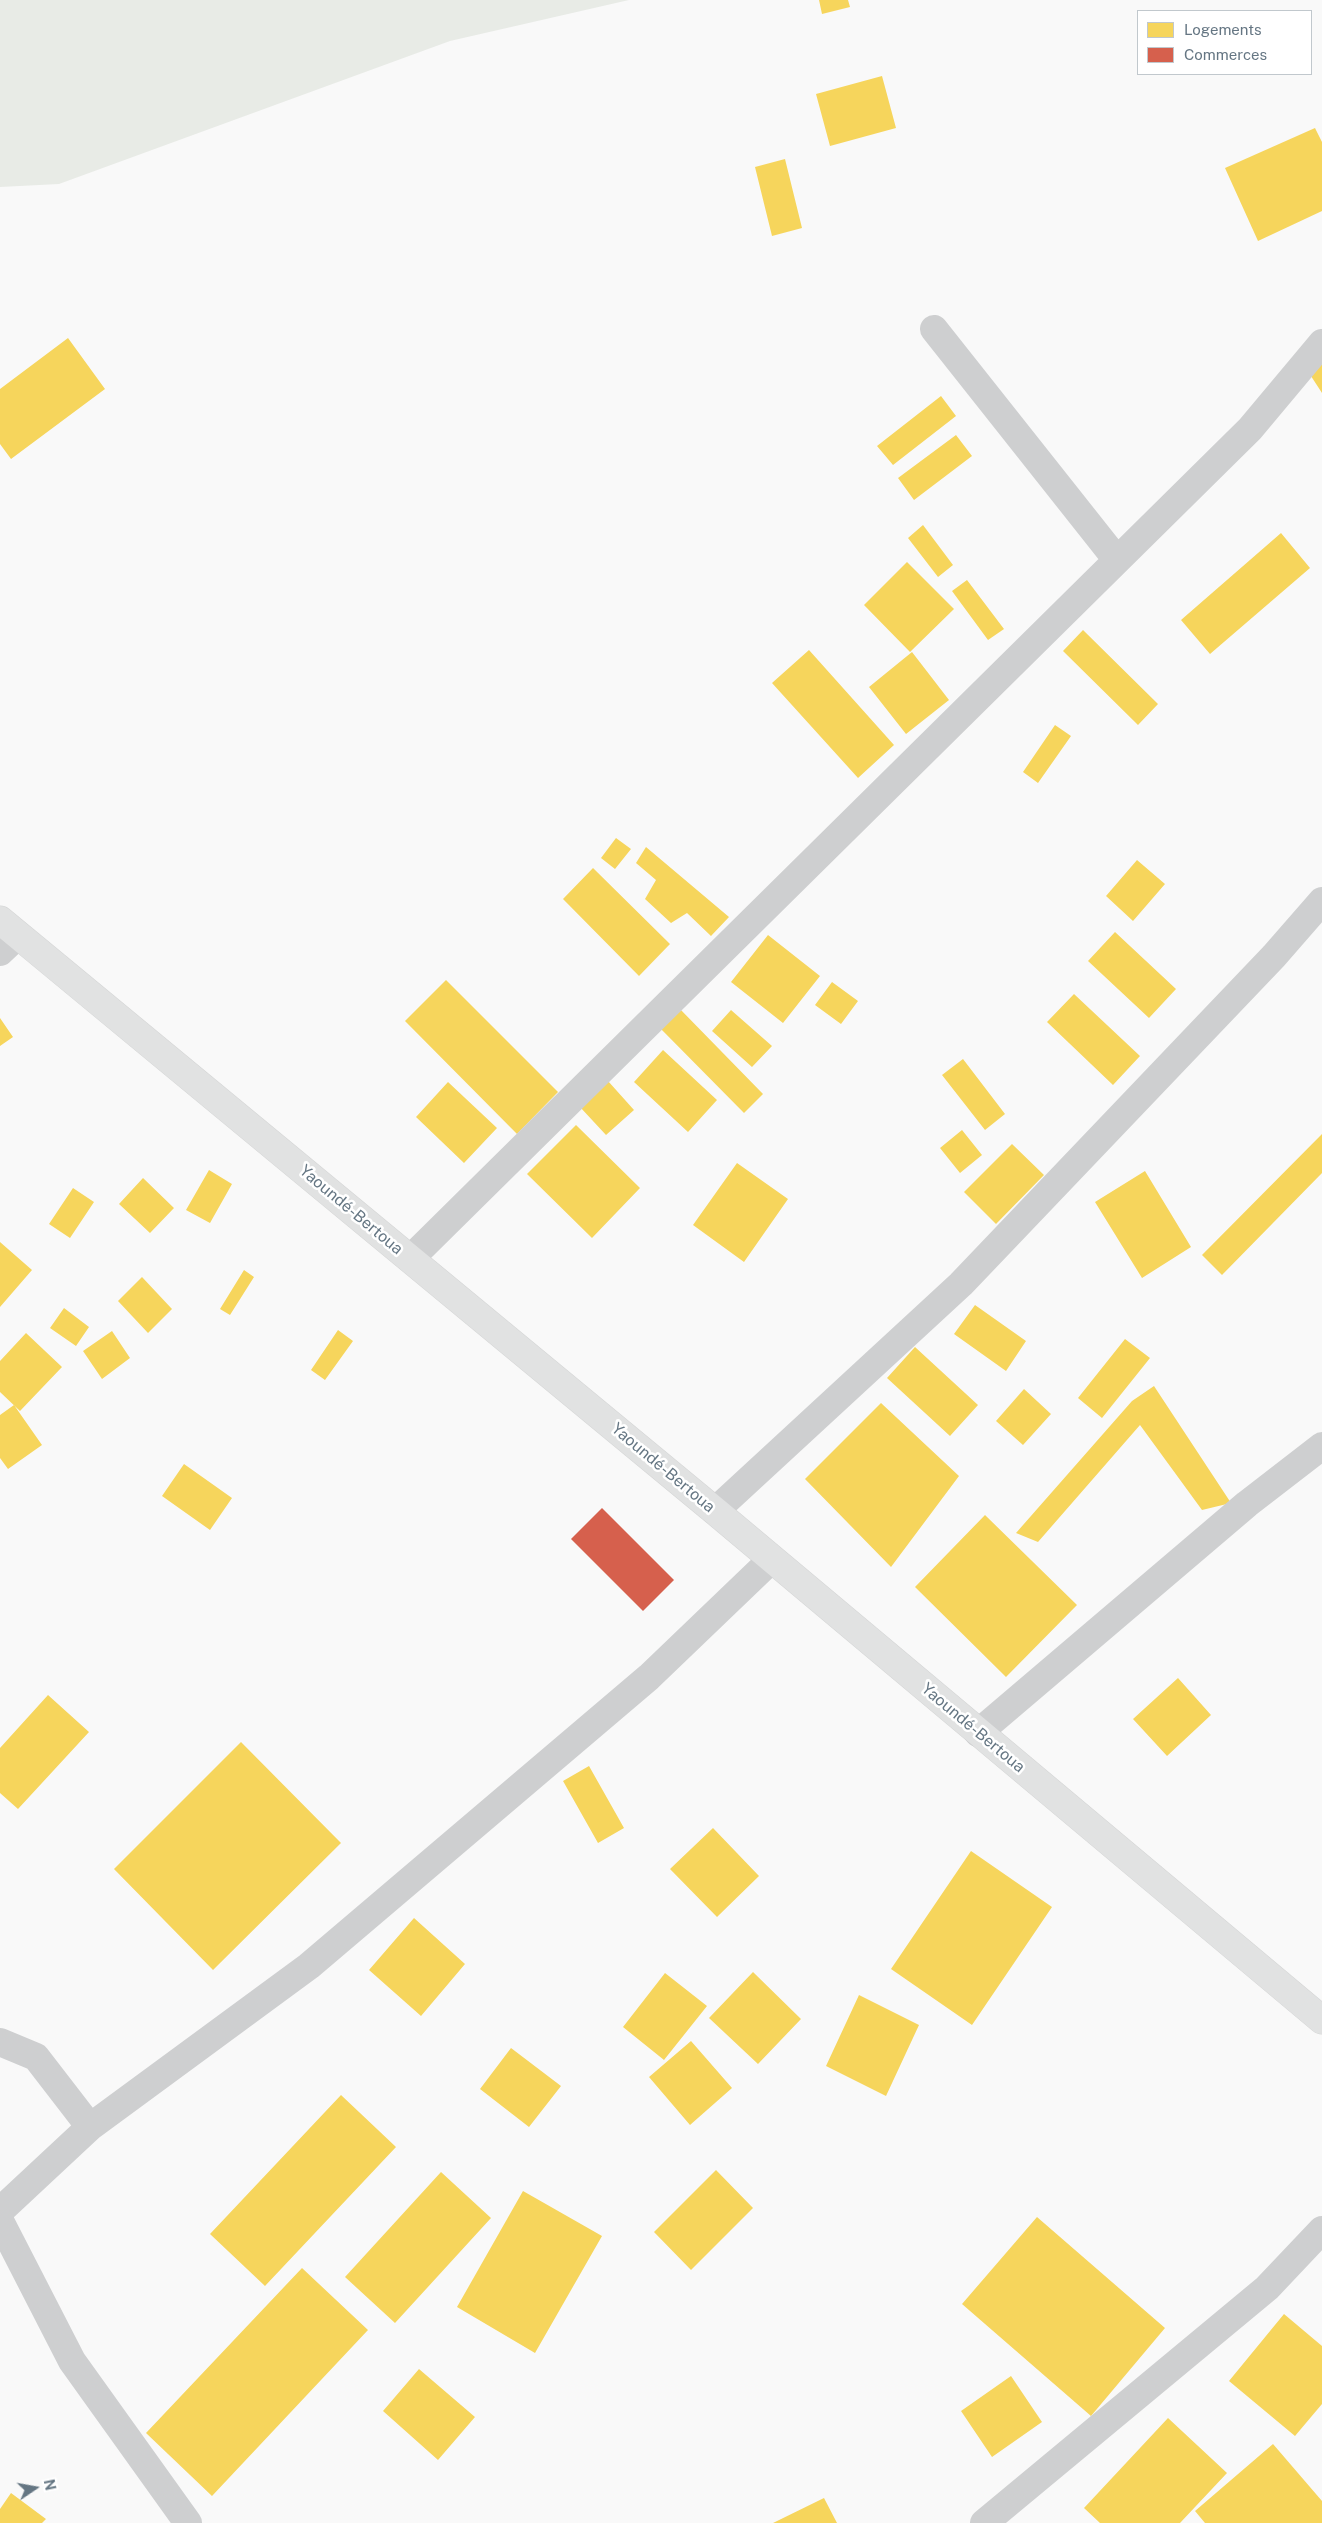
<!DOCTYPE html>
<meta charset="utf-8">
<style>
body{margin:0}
#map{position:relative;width:1322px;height:2523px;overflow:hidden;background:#f9f9f9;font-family:"Public Sans",sans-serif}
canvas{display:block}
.legend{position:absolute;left:1137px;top:10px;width:175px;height:65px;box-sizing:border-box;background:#fff;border:1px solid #c1c8cd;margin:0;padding:6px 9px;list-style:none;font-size:15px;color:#657683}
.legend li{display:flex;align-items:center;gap:10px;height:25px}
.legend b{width:25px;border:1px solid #c1c8cd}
.north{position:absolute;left:10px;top:2463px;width:50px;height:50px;-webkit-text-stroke:4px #fff;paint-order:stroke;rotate:78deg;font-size:14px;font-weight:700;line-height:20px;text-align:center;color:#657683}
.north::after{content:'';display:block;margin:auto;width:18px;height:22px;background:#657683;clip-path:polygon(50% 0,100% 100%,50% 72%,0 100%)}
</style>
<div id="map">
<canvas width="1322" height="2523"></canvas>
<ul class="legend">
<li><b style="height:14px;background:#f6d55c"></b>Logements</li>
<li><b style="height:14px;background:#d6604d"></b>Commerces</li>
</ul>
<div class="north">N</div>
</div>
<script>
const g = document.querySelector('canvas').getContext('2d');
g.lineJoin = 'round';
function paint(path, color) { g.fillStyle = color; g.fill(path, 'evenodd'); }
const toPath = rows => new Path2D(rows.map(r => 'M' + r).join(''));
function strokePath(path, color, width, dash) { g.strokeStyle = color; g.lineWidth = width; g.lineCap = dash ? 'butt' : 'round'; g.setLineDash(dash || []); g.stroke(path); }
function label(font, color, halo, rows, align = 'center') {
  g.font = font + ' "Public Sans",sans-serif'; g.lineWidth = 5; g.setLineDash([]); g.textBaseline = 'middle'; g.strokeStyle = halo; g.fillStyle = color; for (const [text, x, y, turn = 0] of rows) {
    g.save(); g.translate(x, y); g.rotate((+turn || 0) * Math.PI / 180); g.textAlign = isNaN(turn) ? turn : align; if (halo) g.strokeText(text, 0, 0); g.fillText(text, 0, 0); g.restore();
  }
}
const green = toPath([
 [0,0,629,0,450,41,59,184,0,187]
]);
const homes = toPath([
 [819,0,848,0,850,7,822,14],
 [882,76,896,128,830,146,816,94],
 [1315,128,1322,142,1322,211,1258,241,1225,168],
 [785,159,802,228,772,236,755,167],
 [68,338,105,389,11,459,0,444,0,389],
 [1322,364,1322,393,1309,373],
 [941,396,956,416,893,465,877,446],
 [956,435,972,456,914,500,898,478],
 [923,525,953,565,938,577,908,538],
 [1281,533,1310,568,1210,654,1181,620],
 [907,562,954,609,910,652,864,605],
 [967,580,1004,629,988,640,952,591],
 [1083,630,1158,704,1138,725,1063,651],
 [809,650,894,745,858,778,772,683],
 [912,652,949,700,906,734,869,687],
 [1055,725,1071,736,1038,783,1023,772],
 [616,838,631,849,615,869,601,858],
 [646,847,729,917,711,936,687,913,671,923,645,899,656,880,636,863],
 [1137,860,1165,884,1133,921,1106,896],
 [593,868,670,944,639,976,563,899],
 [1115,932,1176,989,1149,1018,1088,961],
 [768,935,820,976,783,1023,731,982],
 [446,980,558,1092,517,1134,405,1021],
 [832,982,858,1001,841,1024,815,1005],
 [1074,994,1140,1056,1113,1085,1047,1022],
 [679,1008,763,1094,744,1113,660,1028],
 [731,1010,772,1046,752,1067,712,1031],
 [0,1018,13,1037,0,1046],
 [663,1050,717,1100,688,1132,634,1082],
 [963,1059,1005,1114,985,1130,942,1075],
 [608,1081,634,1110,606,1135,580,1107],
 [448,1082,497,1128,464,1163,416,1117],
 [576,1125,640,1188,592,1238,527,1174],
 [962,1130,982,1155,960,1173,940,1148],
 [1322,1134,1322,1173,1222,1275,1202,1255],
 [1012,1144,1044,1175,996,1224,964,1192],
 [737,1163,788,1199,744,1262,693,1225],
 [209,1170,232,1184,210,1223,186,1210],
 [1145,1171,1191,1247,1142,1278,1095,1202],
 [143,1178,174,1208,150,1233,119,1204],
 [73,1188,94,1202,70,1238,49,1224],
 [0,1242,32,1270,0,1307],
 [244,1270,254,1277,230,1315,220,1309],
 [142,1277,172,1309,148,1333,118,1301],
 [975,1305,1026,1341,1006,1371,954,1334],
 [64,1308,89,1327,76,1346,50,1328],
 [338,1330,353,1341,325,1380,311,1370],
 [112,1331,130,1358,102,1379,83,1351],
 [26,1333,62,1367,20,1411,0,1392,0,1361],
 [1125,1339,1150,1358,1102,1418,1078,1398],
 [915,1347,978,1405,950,1436,887,1378],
 [1154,1386,1231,1503,1202,1510,1140,1425,1038,1542,1016,1533,1132,1401],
 [1024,1389,1051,1414,1023,1445,996,1421],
 [881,1403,959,1476,891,1567,805,1479],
 [14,1405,42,1445,8,1469,0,1458,0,1415],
 [184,1464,232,1498,210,1530,162,1496],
 [985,1515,1077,1605,1006,1677,915,1587],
 [1178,1678,1211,1715,1167,1756,1133,1719],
 [48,1695,89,1732,18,1809,0,1793,0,1748],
 [241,1742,341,1843,213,1970,114,1869],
 [589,1766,624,1828,598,1843,563,1781],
 [713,1828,759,1876,717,1917,670,1869],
 [971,1851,1052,1907,972,2025,891,1969],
 [414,1918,465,1964,421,2016,369,1970],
 [753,1972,801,2019,758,2064,709,2018],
 [665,1973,707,2006,664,2060,623,2027],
 [859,1995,919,2025,886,2096,826,2066],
 [691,2041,732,2088,690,2125,649,2077],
 [511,2048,561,2086,529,2127,480,2089],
 [341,2095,396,2147,265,2286,210,2234],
 [716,2170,753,2208,691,2270,654,2232],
 [441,2172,491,2218,395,2323,345,2277],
 [523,2191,602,2236,535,2353,457,2307],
 [1037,2217,1165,2328,1091,2416,962,2304],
 [302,2268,368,2330,212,2496,146,2433],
 [1284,2314,1322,2346,1322,2404,1295,2436,1229,2381],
 [419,2369,475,2417,438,2460,383,2411],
 [1011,2376,1042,2422,992,2457,961,2411],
 [1168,2418,1227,2473,1180,2523,1100,2523,1084,2508],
 [1273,2444,1322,2501,1322,2523,1205,2523,1195,2511],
 [11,2493,46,2519,42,2523,0,2523,0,2509],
 [824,2498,837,2523,773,2523]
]);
const shops = toPath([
 [602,1508,674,1580,643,1611,571,1539]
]);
const street = toPath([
 [934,329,1117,560],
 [0,952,18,935],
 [410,1259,1250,429,1322,343],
 [715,1511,961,1284,1274,956,1322,901],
 [978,1733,1247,1504,1322,1446],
 [0,2042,36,2057,90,2127],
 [0,2211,90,2127,309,1966,649,1677,772,1559],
 [0,2221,72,2361,188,2523],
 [984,2523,1267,2288,1322,2230]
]);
const highway = toPath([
 [0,920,715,1511,1322,2020]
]);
const streetNames = [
 ["Yaoundé-Bertoua",351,1210,40],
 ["Yaoundé-Bertoua",663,1468,40],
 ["Yaoundé-Bertoua",973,1728,40]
];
paint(green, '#e8ebe6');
paint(homes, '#f6d55c');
paint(shops, '#d6604d');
strokePath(highway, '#d5d6d6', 29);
strokePath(street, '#cecfd0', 28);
strokePath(highway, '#e1e2e2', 28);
label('16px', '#657683', '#fff', streetNames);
</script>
